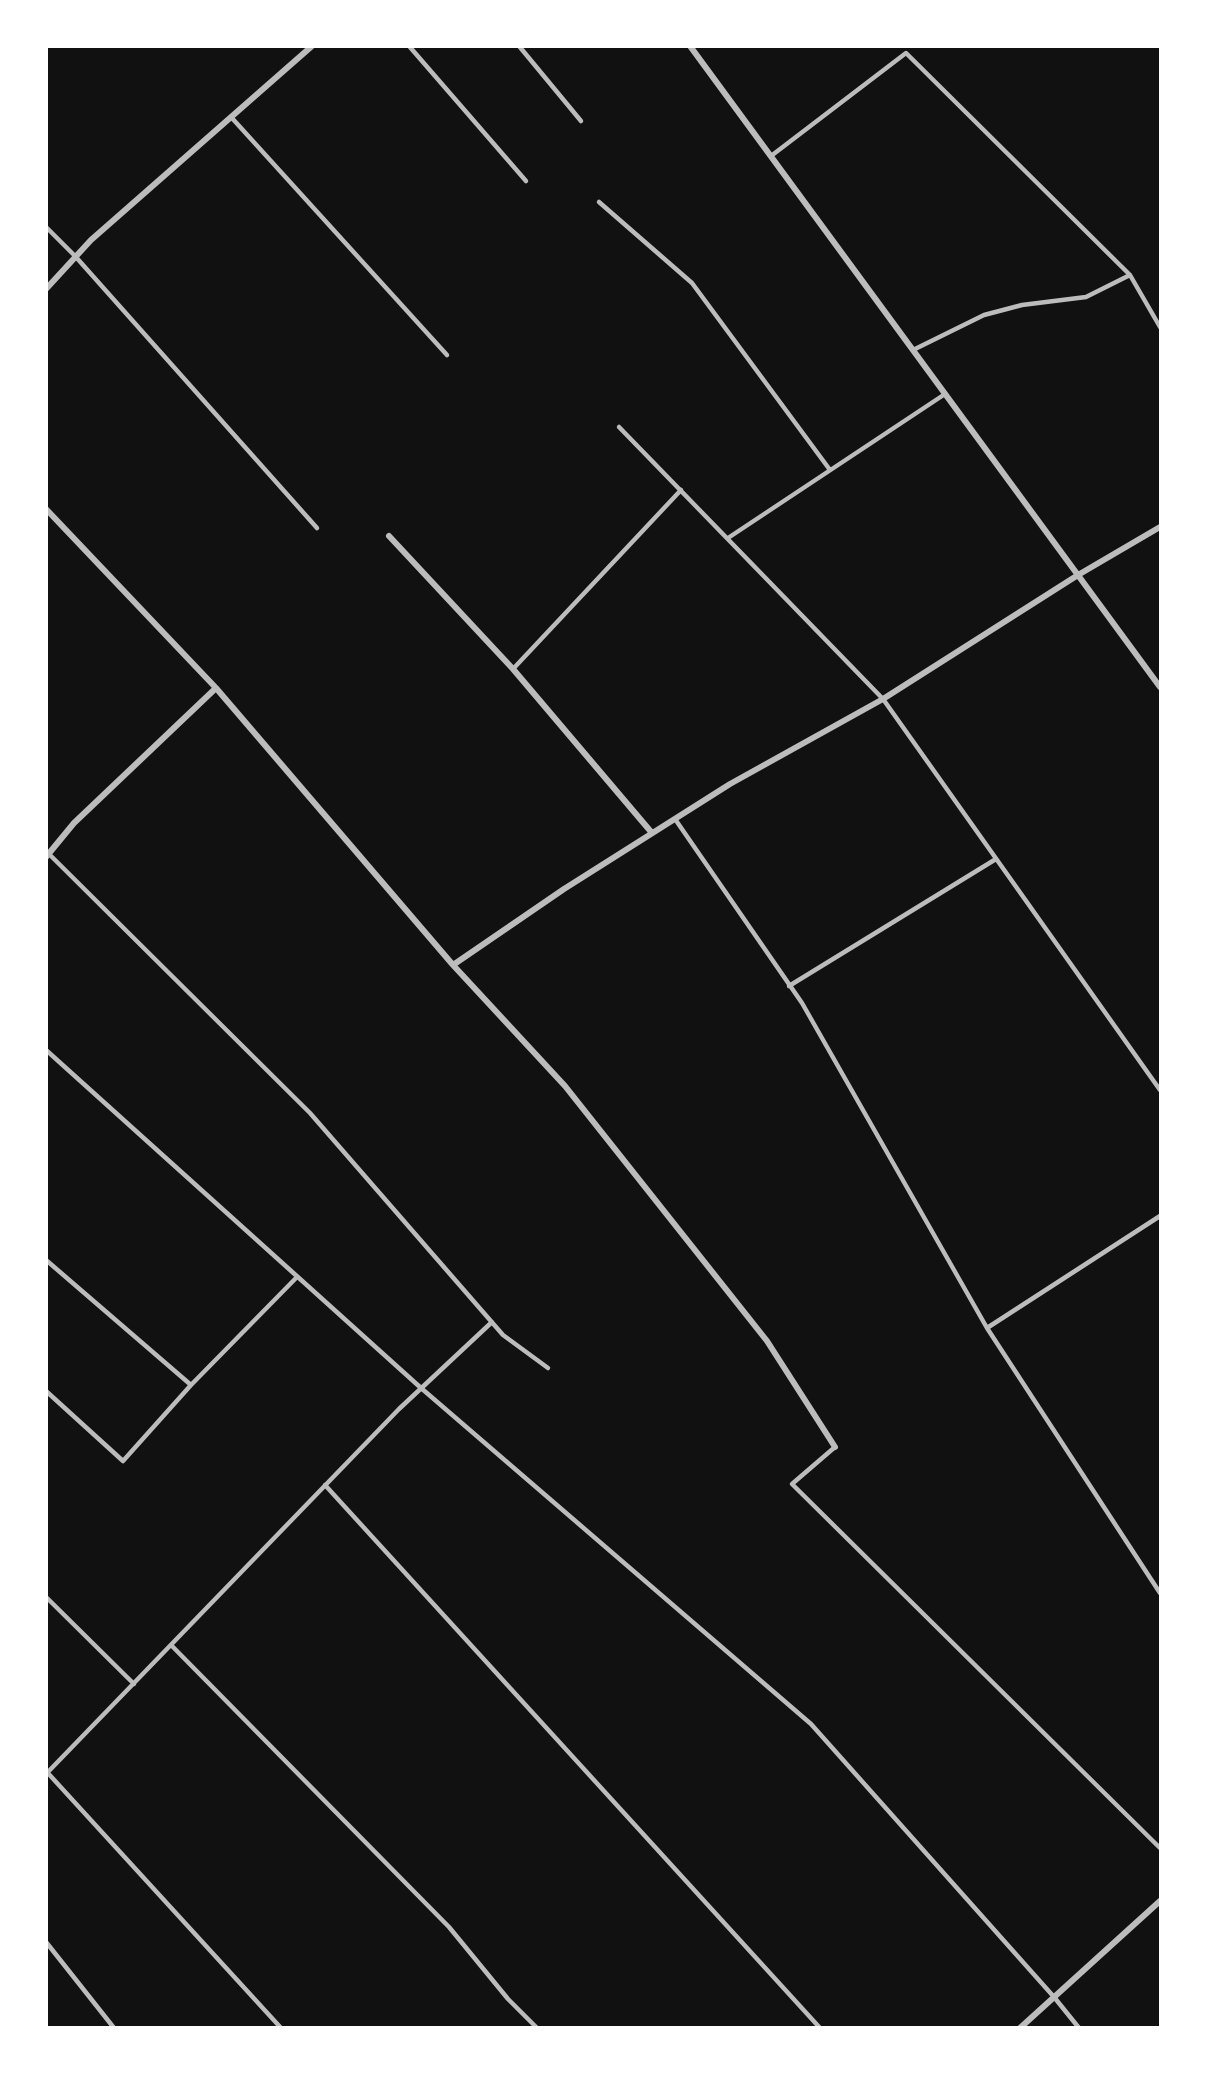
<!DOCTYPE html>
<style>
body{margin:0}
#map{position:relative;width:1207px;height:2074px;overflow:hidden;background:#111;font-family:Overpass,sans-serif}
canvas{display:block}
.frame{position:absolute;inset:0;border:48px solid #fff;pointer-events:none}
</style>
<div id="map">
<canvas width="1207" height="2074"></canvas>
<div class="frame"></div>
</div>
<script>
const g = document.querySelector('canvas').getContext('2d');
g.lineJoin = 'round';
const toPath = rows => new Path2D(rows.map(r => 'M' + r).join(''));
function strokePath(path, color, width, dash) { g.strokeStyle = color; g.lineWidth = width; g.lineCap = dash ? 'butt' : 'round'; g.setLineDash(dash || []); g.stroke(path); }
const service = toPath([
 [409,46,526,181],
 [519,46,581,121],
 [231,117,447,355],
 [771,156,906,53,1130,275,1160,327],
 [599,202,692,283,830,470],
 [46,227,75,256,317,528],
 [913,350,984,315,1022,305,1086,297,1130,275],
 [619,427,883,699,1160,1090],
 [728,538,945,394],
 [513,669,681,490],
 [675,819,802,1003,987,1328,1160,1593],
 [49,854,310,1113,503,1335,548,1368],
 [789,986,996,859],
 [46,1050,421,1388,811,1724,1054,1997,1079,2028],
 [46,1260,191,1385],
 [987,1328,1160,1216],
 [46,1391,123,1461,191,1385,297,1277],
 [835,1447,792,1484,1160,1848],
 [325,1485,820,2028],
 [46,1597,134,1684],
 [171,1645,449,1927,508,1999,537,2028],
 [46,1771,281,2028],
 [46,1774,399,1409,492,1322],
 [46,1942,114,2028]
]);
const minor = toPath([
 [690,46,1160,687],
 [46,289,91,240,312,46],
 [46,509,216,688,453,965,565,1086,767,1341,835,1447],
 [389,536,513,669,652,833],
 [46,857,74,823,216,688],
 [453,965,564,889,730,784,883,699,1078,575,1160,527],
 [1020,2028,1160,1901]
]);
strokePath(service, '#bcbcbc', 4.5);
strokePath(minor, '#bcbcbc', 6);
</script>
